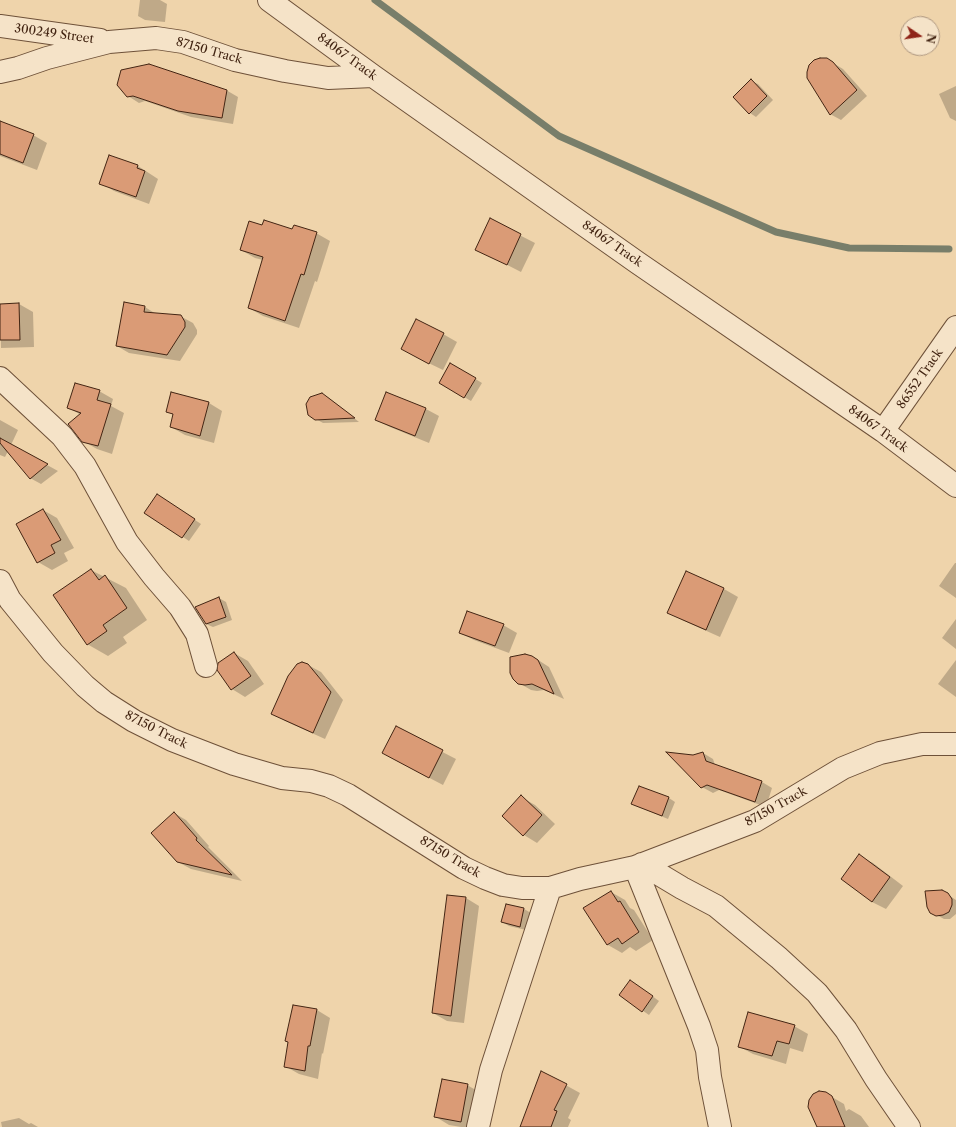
<!DOCTYPE html>
<style>
body{margin:0}
#map{position:relative;width:956px;height:1127px;overflow:hidden;background:#efd4ab;font-family:"Libre Caslon Text",serif}
canvas{display:block}
.north{position:absolute;left:900px;top:16px;width:40px;height:40px;box-sizing:border-box;background:#f5e3c8;border:1px solid #ae9780;border-radius:50%;rotate:103deg;font-size:11px;font-weight:700;line-height:16px;text-align:center;color:#432513}
.north::after{content:'';display:block;margin:auto;width:14px;height:18px;background:#8f2418;clip-path:polygon(50% 0,100% 100%,50% 72%,0 100%)}
</style>
<div id="map">
<canvas width="956" height="1127"></canvas>
<div class="north">N</div>
</div>
<script>
const g = document.querySelector('canvas').getContext('2d');
g.lineJoin = 'round';
function paint(path, color) { g.fillStyle = color; g.fill(path, 'evenodd'); }
const toPath = rows => new Path2D(rows.map(r => 'M' + r).join(''));
function strokePath(path, color, width, dash) { g.strokeStyle = color; g.lineWidth = width; g.lineCap = dash ? 'butt' : 'round'; g.setLineDash(dash || []); g.stroke(path); }
function label(font, color, halo, rows, align = 'center') {
  g.font = font + ' "Libre Caslon Text",serif'; g.lineWidth = 3.5; g.setLineDash([]); g.textBaseline = 'middle'; g.strokeStyle = halo; g.fillStyle = color; for (const [text, x, y, turn = 0] of rows) {
    g.save(); g.translate(x, y); g.rotate((+turn || 0) * Math.PI / 180); g.textAlign = isNaN(turn) ? turn : align; if (halo) g.strokeText(text, 0, 0); g.fillText(text, 0, 0); g.restore();
  }
}
const shadow = toPath([
 [140,0,160,0,167,4,165,22,145,20,138,16],
 [826,59,843,69,867,96,841,120,830,114],
 [751,81,758,84,773,100,756,117,750,113],
 [956,86,956,121,950,118,939,94],
 [226,90,238,97,233,124,191,117,145,101,139,103,128,96],
 [0,123,33,135,47,143,37,170,0,156],
 [138,166,158,179,149,204,114,191,101,183],
 [490,220,535,243,521,272,476,249],
 [263,227,316,233,330,241,317,282,315,281,299,328,263,316,249,308,263,260,255,258,241,250],
 [19,304,33,312,34,347,1,348,0,305],
 [125,304,145,307,156,314,180,316,193,323,197,330,197,334,180,361,129,353,117,346],
 [443,334,457,342,443,370,416,357],
 [451,364,482,383,471,401,440,383],
 [99,391,113,399,111,406,124,413,112,454,97,449,83,441,81,415,69,408],
 [322,394,329,398,359,422,323,423,309,415],
 [209,403,222,411,214,443,185,435,171,427,174,415,167,411],
 [426,409,439,416,429,443,390,427,376,420],
 [0,420,18,430,11,445,58,471,41,484,30,478,8,451,5,457,0,455],
 [164,499,201,524,189,541,146,512],
 [43,510,57,518,74,548,64,553,68,561,52,570,38,562],
 [955,563,956,563,956,598,939,586],
 [91,570,126,588,147,620,123,637,127,643,108,656,87,644],
 [686,572,724,589,738,597,720,637,682,620,669,612],
 [219,598,226,602,232,620,213,627,206,624],
 [956,619,956,649,942,638],
 [503,625,517,633,509,653,474,640,460,633],
 [234,653,248,661,264,684,245,697,232,689],
 [532,656,549,667,564,699,544,690,537,691,531,690,519,683],
 [956,660,956,697,938,684],
 [308,665,321,672,343,700,325,739,285,721,273,714],
 [396,728,456,759,443,785,397,761],
 [703,753,713,759,715,765,762,782,772,788,766,807,719,790,713,793,702,787,693,756],
 [521,797,535,805,555,824,537,843,524,835],
 [669,798,675,802,668,819,632,804],
 [174,813,186,820,209,846,208,847,242,881,191,869,178,862],
 [859,856,873,863,903,886,886,909,872,902],
 [611,892,625,900,630,908,634,910,653,940,636,951,630,947,622,953,608,945,584,908],
 [947,894,956,900,956,914,950,919,944,919,931,912],
 [466,898,479,906,464,1023,447,1021,433,1013],
 [507,905,524,909,531,913,526,930,509,926,502,922],
 [637,985,659,1001,649,1015,620,995],
 [317,1010,330,1018,323,1054,322,1053,318,1079,299,1074,285,1066],
 [794,1026,808,1034,803,1052,790,1048,786,1064,753,1054,740,1047],
 [542,1072,580,1093,568,1118,571,1120,568,1127,521,1127],
 [467,1085,481,1093,475,1127,461,1127,449,1125,436,1117],
 [825,1093,844,1104,846,1111,849,1109,861,1116,869,1127,819,1127],
 [19,1118,29,1124,31,1123,38,1127,2,1127,1,1122]
]);
const stream = toPath([
 [375,0,559,136,776,232,849,248,949,249]
]);
const building = toPath([
 [820,58,827,58,833,62,857,90,830,115,807,78,807,72,809,65,814,60,820,58],
 [149,64,227,90,222,118,178,111,133,96,127,97,117,85,121,70,149,64],
 [751,79,767,96,749,114,733,97,751,79],
 [0,121,34,134,23,163,0,154,0,121],
 [109,155,138,165,137,168,145,171,136,197,99,184,109,155],
 [490,218,521,234,507,265,475,250,490,218],
 [264,220,292,229,294,225,317,232,304,275,301,274,285,321,248,308,263,257,240,250,249,221,262,225,264,220],
 [124,302,145,306,144,312,181,315,185,322,185,327,167,355,116,346,124,302],
 [19,303,20,340,0,340,0,304,19,303],
 [416,319,444,333,429,364,401,349,416,319],
 [450,363,476,378,464,398,439,383,450,363],
 [75,383,100,390,97,400,111,404,98,446,82,442,68,424,81,413,67,408,75,383],
 [171,392,209,402,200,436,170,427,173,414,166,412,171,392],
 [386,392,426,408,415,436,375,420,386,392],
 [322,393,355,418,315,420,308,415,306,404,310,397,322,393],
 [0,438,48,464,30,479,0,443,0,438],
 [157,494,195,519,182,538,144,513,157,494],
 [43,509,61,540,51,545,55,553,37,563,16,524,43,509],
 [91,569,99,580,105,575,127,608,103,625,107,631,87,645,53,595,91,569],
 [686,571,724,588,706,630,667,613,686,571],
 [219,597,226,617,206,624,195,607,219,597],
 [467,611,504,624,495,646,459,633,467,611],
 [234,652,251,676,231,690,217,670,218,663,234,652],
 [525,654,532,656,538,660,554,694,532,684,525,685,518,684,513,679,510,673,510,657,525,654],
 [302,662,308,664,331,692,313,733,271,714,288,676,297,664,302,662],
 [396,726,443,750,429,778,382,753,396,726],
 [666,752,693,755,703,752,706,761,762,781,755,802,707,785,701,788,666,752],
 [639,786,669,797,662,816,631,804,639,786],
 [521,795,542,815,523,836,502,816,521,795],
 [174,812,197,838,196,840,232,875,177,862,151,833,174,812],
 [859,854,890,877,872,902,841,879,859,854],
 [942,890,948,893,952,899,952,905,949,912,943,915,936,916,930,913,927,907,925,891,942,890],
 [611,891,618,902,620,901,639,932,622,944,618,938,607,945,583,908,611,891],
 [447,895,466,897,451,1016,432,1013,447,895],
 [506,904,524,908,520,927,501,922,506,904],
 [630,980,653,996,642,1012,619,995,630,980],
 [293,1005,317,1009,310,1046,308,1046,305,1071,284,1067,288,1042,285,1041,293,1005],
 [748,1012,795,1025,789,1044,777,1041,772,1056,738,1047,748,1012],
 [541,1071,567,1084,554,1110,557,1111,551,1127,520,1127,541,1071],
 [442,1079,468,1084,461,1122,434,1117,442,1079],
 [819,1091,826,1092,832,1096,845,1127,817,1127,808,1107,809,1100,813,1094,819,1091]
]);
const minor = toPath([
 [269,0,373,76,638,263,883,431,956,486],
 [0,26,100,40],
 [0,72,18,68,47,58,109,42,156,38,183,42,235,60,285,71,328,78,373,76],
 [0,378,62,436,85,466,127,542,154,577,180,607,197,634,206,666],
 [883,431,956,327],
 [0,581,10,600,53,653,85,686,104,702,134,721,172,740,234,764,282,778,311,781,329,786,348,795,464,868,485,878,503,885,522,888,550,888,580,879,635,867,755,821,843,768,880,753,922,744,956,744],
 [642,864,682,888,716,906,779,958,817,993,846,1030,876,1079,909,1127],
 [635,867,699,1026,707,1050,710,1077,720,1127],
 [478,1127,491,1070,550,888]
]);
const streetNames = [
 ["300249 Street",54,34,8],
 ["87150 Track",209,51,16],
 ["84067 Track",347,57,36],
 ["84067 Track",612,244,35],
 ["86552 Track",920,379,-55],
 ["84067 Track",878,429,36],
 ["87150 Track",156,730,27],
 ["87150 Track",776,807,-29],
 ["87150 Track",450,857,31]
];
paint(shadow, '#0003');
strokePath(stream, '#787e6a', 7);
paint(building, '#da9b76');
strokePath(building, '#432513', 1);
strokePath(minor, '#6e5139', 24);
strokePath(minor, '#f5e3c8', 22);
label('12px', '#432513', '#f5e3c8', streetNames);
</script>
